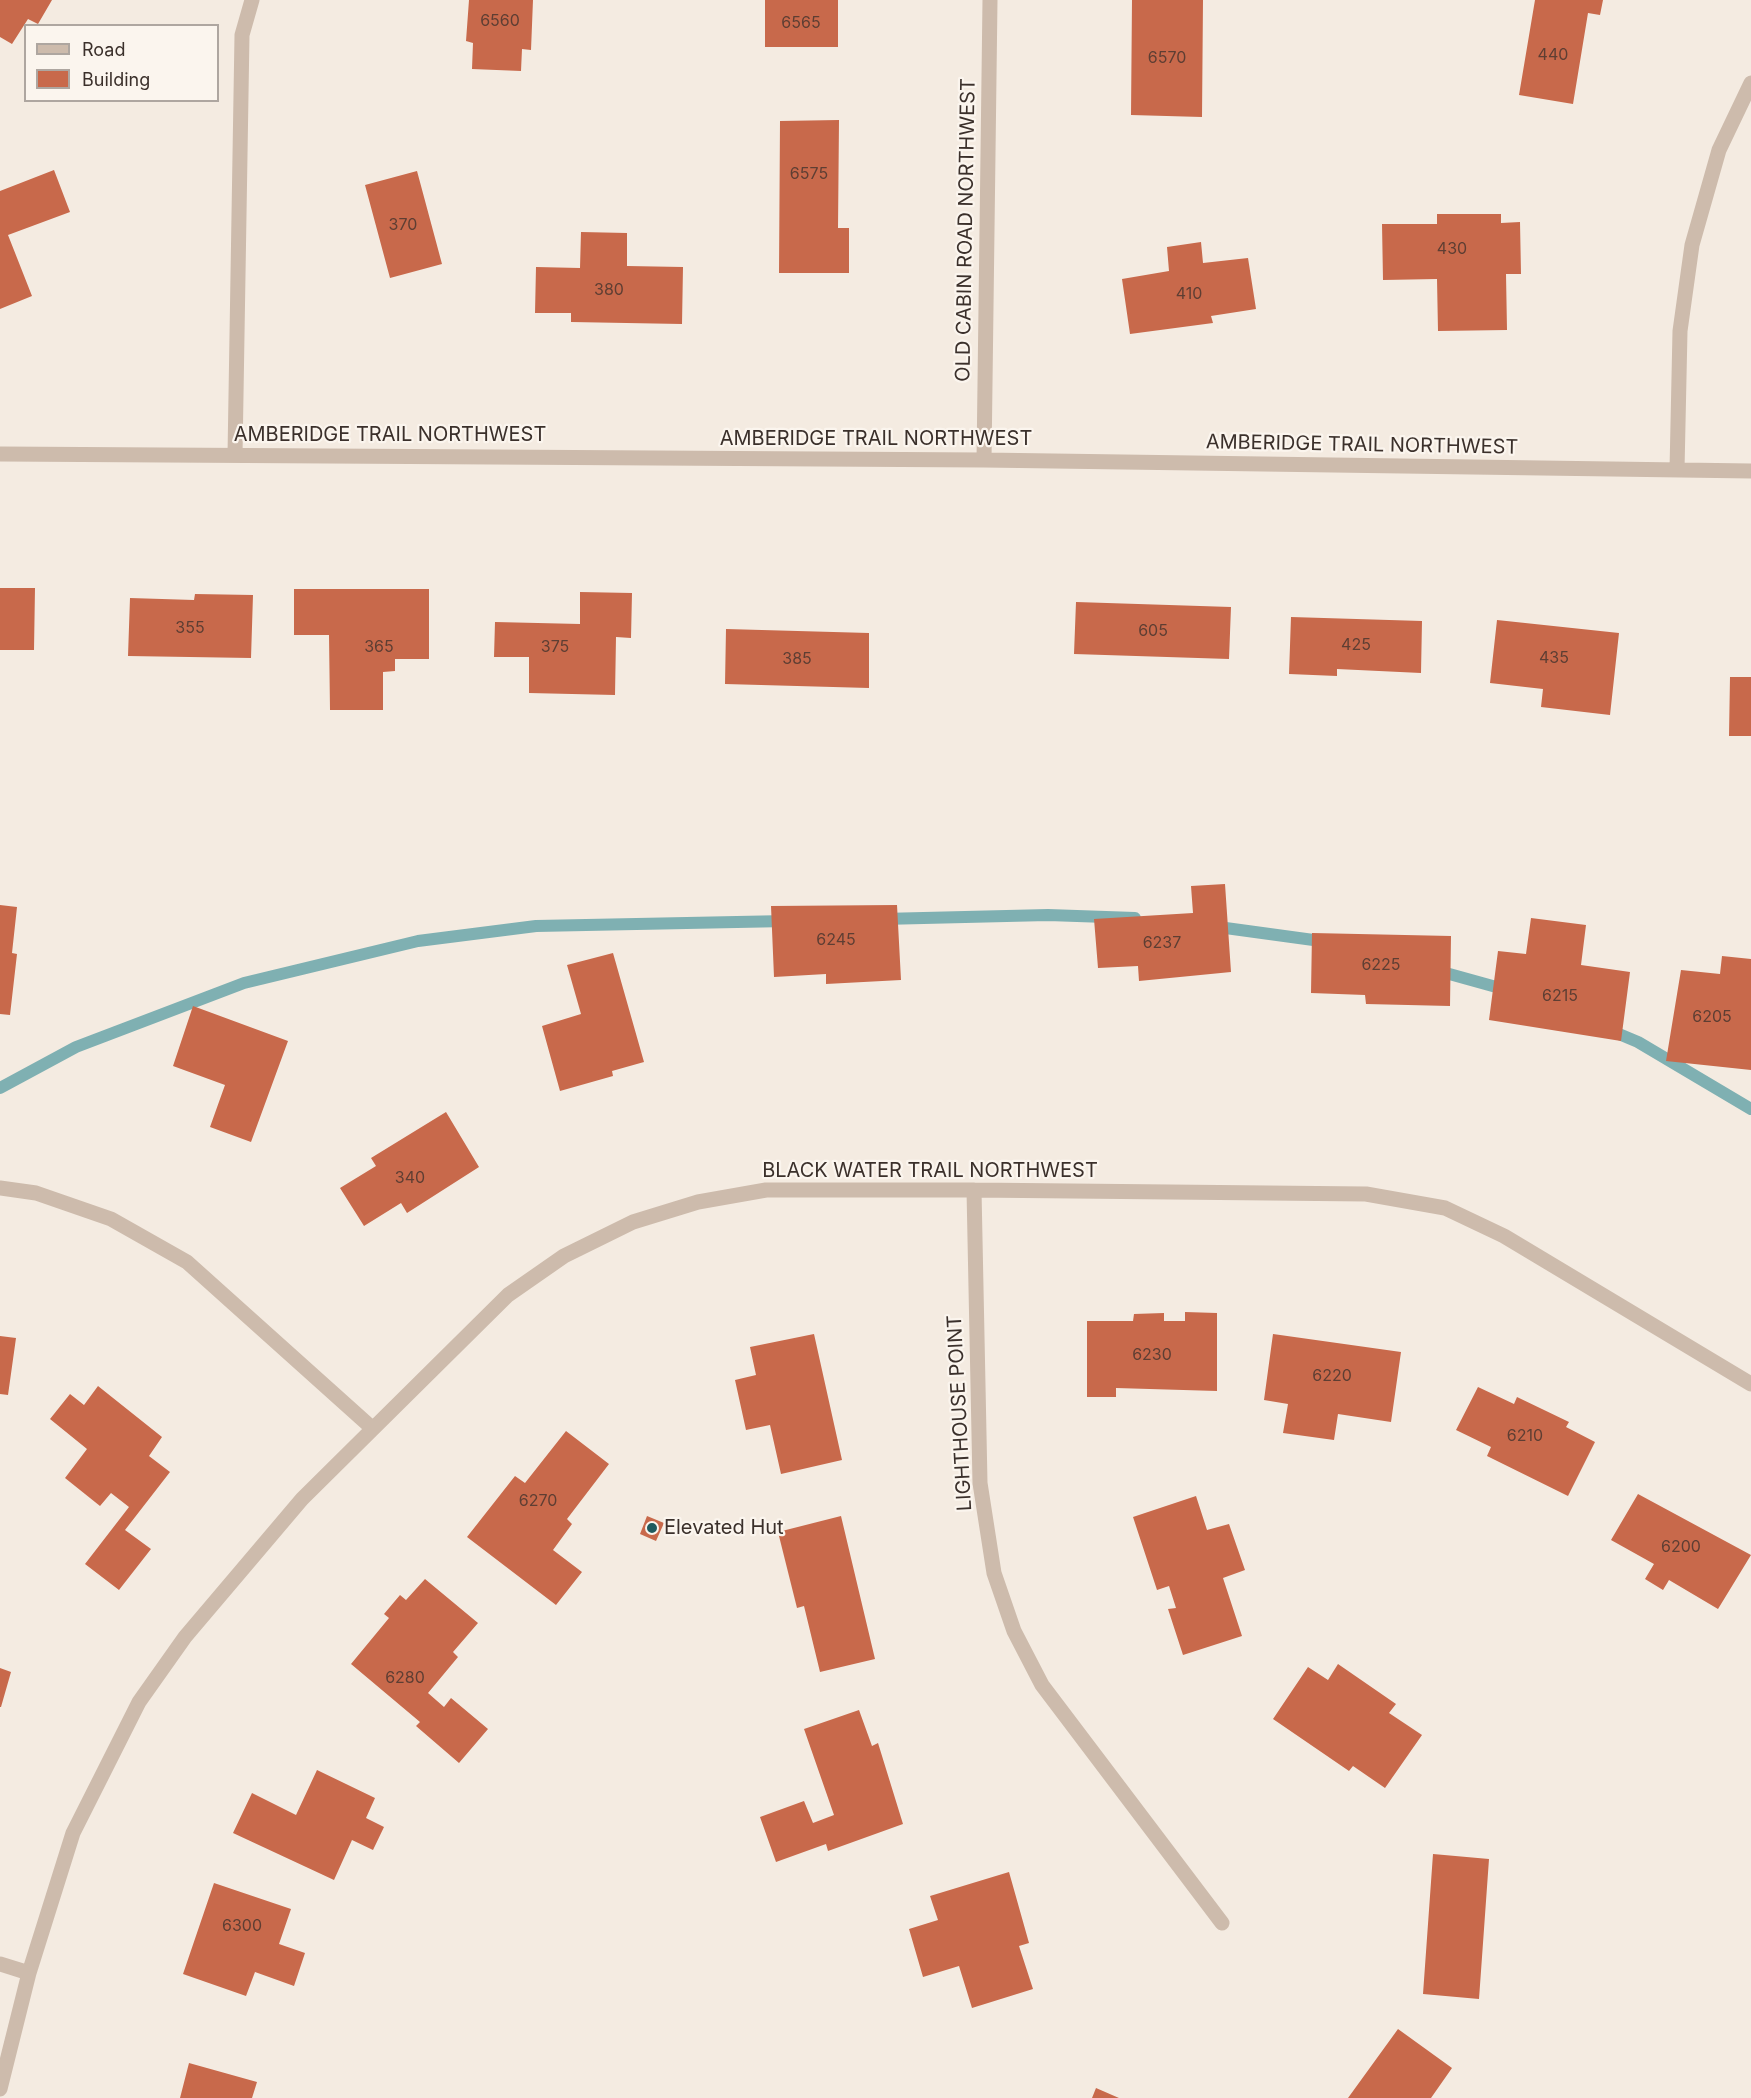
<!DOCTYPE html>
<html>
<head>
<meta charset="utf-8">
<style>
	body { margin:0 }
	#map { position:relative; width:1751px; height:2098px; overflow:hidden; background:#f4ebe1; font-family:Inter,sans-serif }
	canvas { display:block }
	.legend { position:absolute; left:24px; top:24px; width:195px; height:78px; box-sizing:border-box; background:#fbf5ee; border:2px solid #aea6a0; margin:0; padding:8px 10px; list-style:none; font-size:18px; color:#3b302b }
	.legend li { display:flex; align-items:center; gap:12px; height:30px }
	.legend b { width:30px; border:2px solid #aea6a0 }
</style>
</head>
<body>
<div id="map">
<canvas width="1751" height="2098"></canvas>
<ul class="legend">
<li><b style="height:8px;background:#cdbbac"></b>Road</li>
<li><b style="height:16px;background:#c8694b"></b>Building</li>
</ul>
</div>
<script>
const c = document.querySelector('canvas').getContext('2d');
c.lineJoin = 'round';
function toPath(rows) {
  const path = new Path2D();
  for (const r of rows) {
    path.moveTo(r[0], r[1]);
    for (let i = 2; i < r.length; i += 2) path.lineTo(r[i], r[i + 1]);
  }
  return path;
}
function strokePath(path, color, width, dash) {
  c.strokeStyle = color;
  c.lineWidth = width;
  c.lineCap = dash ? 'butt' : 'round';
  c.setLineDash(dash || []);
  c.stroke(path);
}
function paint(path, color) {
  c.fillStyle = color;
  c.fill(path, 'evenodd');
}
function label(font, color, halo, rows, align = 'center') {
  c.font = font + ' Inter,sans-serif';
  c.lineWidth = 4.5;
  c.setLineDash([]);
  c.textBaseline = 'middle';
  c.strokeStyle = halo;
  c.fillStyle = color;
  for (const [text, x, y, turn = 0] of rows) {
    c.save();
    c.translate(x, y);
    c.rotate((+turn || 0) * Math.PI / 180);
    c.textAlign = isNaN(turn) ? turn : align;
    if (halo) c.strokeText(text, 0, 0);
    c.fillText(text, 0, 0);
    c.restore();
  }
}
strokePath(toPath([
	[882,919,1048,915,1135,918],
	[1211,926,1328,942],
	[1435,970,1507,990],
	[1607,1029,1638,1042,1751,1109],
	[0,1088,76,1047,244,983,418,941,536,926,787,921]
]), '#7fb0b2', 12);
paint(toPath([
	[0,0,52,0,38,24,28,19,12,44,0,37],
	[469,0,533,0,531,50,522,49,521,71,472,69,473,43,466,41],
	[765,0,838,0,838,47,765,47],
	[1132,0,1203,0,1202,117,1131,115],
	[1535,0,1603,0,1600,15,1588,13,1573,104,1519,95],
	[839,120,838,228,849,228,849,273,779,273,780,121],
	[54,170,70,212,8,235,32,296,0,309,0,191],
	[417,171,442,264,390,278,365,185],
	[1437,214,1501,214,1501,223,1520,222,1521,274,1506,274,1507,330,1438,331,1437,279,1383,280,1382,224,1437,224],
	[581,232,627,233,627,266,683,267,682,324,571,322,571,313,535,313,536,267,580,268],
	[1201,242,1203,263,1248,258,1256,309,1211,316,1213,323,1130,334,1122,279,1169,271,1167,247],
	[0,588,35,588,34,650,0,650],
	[294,589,429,589,429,659,395,659,395,671,383,672,383,710,330,710,329,635,294,635],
	[580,592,632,593,631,638,616,637,615,695,529,693,529,657,494,657,495,622,580,624],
	[195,594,253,595,251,658,128,656,130,598,194,600],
	[1076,602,1231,607,1229,659,1074,654],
	[1291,617,1422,621,1421,673,1337,669,1337,676,1289,674],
	[1497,620,1619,633,1610,715,1541,707,1543,689,1490,683],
	[726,629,869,633,869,688,725,684],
	[1730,677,1751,677,1751,736,1729,736],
	[1225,884,1231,972,1139,981,1138,966,1098,968,1094,919,1193,913,1191,886],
	[0,905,17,907,12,953,17,954,10,1015,0,1014],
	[897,905,901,980,826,984,826,974,774,977,771,906],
	[1531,918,1586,925,1581,965,1630,972,1621,1041,1489,1020,1498,951,1526,954],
	[1312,933,1451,936,1450,1006,1366,1004,1365,995,1311,993],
	[613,953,644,1062,612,1071,613,1076,560,1091,542,1026,581,1014,567,965],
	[1722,956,1751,959,1751,1070,1666,1061,1681,970,1720,974],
	[193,1006,288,1041,251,1142,210,1127,225,1085,173,1066],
	[446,1112,479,1167,407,1213,401,1203,364,1226,340,1188,376,1166,371,1158],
	[1185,1312,1217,1313,1217,1391,1116,1388,1116,1397,1087,1397,1087,1321,1133,1321,1134,1314,1164,1313,1164,1321,1185,1321],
	[814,1334,842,1460,781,1474,770,1425,746,1430,735,1380,756,1375,750,1347],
	[1273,1334,1401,1352,1391,1422,1338,1414,1334,1440,1283,1433,1288,1404,1264,1400],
	[0,1336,16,1338,8,1395,0,1394],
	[98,1386,162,1437,149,1456,170,1472,125,1530,151,1549,119,1590,85,1564,129,1507,111,1493,100,1506,65,1478,87,1449,50,1419,70,1394,84,1405],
	[1478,1387,1514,1404,1517,1397,1569,1422,1566,1427,1595,1442,1568,1496,1487,1456,1491,1447,1456,1430],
	[566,1431,609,1464,567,1519,572,1524,553,1550,582,1572,556,1605,467,1537,515,1476,525,1483],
	[1638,1494,1751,1555,1718,1609,1669,1580,1663,1590,1645,1579,1654,1564,1611,1540],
	[1196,1496,1207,1530,1229,1524,1245,1570,1223,1578,1242,1636,1183,1655,1168,1609,1176,1608,1169,1586,1157,1590,1133,1517],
	[647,1516,664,1523,656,1541,640,1534],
	[841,1516,875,1659,820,1672,804,1606,797,1608,778,1532],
	[425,1579,478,1623,453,1652,458,1657,428,1693,444,1707,451,1698,488,1729,459,1763,416,1726,420,1722,351,1664,389,1618,384,1614,400,1595,406,1600],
	[1338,1664,1396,1704,1389,1713,1422,1735,1385,1788,1353,1766,1349,1771,1273,1719,1308,1667,1328,1680],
	[0,1668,11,1672,1,1707,0,1707],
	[859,1710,872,1746,878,1743,903,1824,828,1851,826,1844,776,1862,760,1817,804,1801,813,1823,834,1815,804,1729],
	[317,1770,375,1798,366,1818,384,1827,373,1850,352,1840,334,1880,233,1833,252,1793,296,1815],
	[1433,1854,1489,1859,1479,1999,1423,1994],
	[1009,1872,1029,1943,1019,1946,1033,1989,972,2008,959,1966,923,1977,909,1929,938,1920,930,1896],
	[214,1883,291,1909,279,1944,305,1953,294,1986,255,1972,246,1996,183,1974],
	[1398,2029,1452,2068,1431,2098,1348,2098],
	[189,2063,257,2082,252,2098,180,2098],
	[1096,2088,1119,2098,1092,2098]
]), '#c8694b');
strokePath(toPath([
	[0,454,984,460,1751,471],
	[235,455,242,35,252,0],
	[984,460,990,0],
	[1677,470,1680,331,1692,245,1719,150,1751,83],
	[0,1188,36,1193,111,1219,187,1262,372,1428],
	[974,1190,980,1483,994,1573,1014,1631,1042,1685,1222,1923],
	[0,1964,29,1973],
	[0,2089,29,1973,73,1833,139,1702,185,1637,302,1499,508,1295,564,1256,633,1222,698,1202,766,1190,974,1190,1366,1194,1445,1208,1504,1236,1751,1384]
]), '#cdbbac', 15);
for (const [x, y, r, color] of [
	[652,1528,6,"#1f5a5e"]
]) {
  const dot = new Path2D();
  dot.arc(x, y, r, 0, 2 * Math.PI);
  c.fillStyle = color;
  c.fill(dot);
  strokePath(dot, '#fbf5ee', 2);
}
label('16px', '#5e3e33', null, [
	["6560",500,21],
	["6565",801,23],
	["440",1553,55],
	["6570",1167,58],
	["6575",809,174],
	["370",403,225],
	["430",1452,249],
	["380",609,290],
	["410",1189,294],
	["355",190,628],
	["605",1153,631],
	["425",1356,645],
	["365",379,647],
	["375",555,647],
	["435",1554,658],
	["385",797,659],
	["6245",836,940],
	["6237",1162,943],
	["6225",1381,965],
	["6215",1560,996],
	["6205",1712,1017],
	["340",410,1178],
	["6230",1152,1355],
	["6220",1332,1376],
	["6210",1525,1436],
	["6270",538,1501],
	["6200",1681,1547],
	["6280",405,1678],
	["6300",242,1926]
]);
label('20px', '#3b302b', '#fbf5ee', [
	["OLD CABIN ROAD NORTHWEST",966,230,-89],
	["AMBERIDGE TRAIL NORTHWEST",390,435],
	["AMBERIDGE TRAIL NORTHWEST",876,439],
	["AMBERIDGE TRAIL NORTHWEST",1362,445,1],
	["BLACK WATER TRAIL NORTHWEST",930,1171],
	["LIGHTHOUSE POINT",960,1413,-93]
]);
label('20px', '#3b302b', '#fbf5ee', [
	["Elevated Hut",664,1528]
], 'left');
</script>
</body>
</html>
